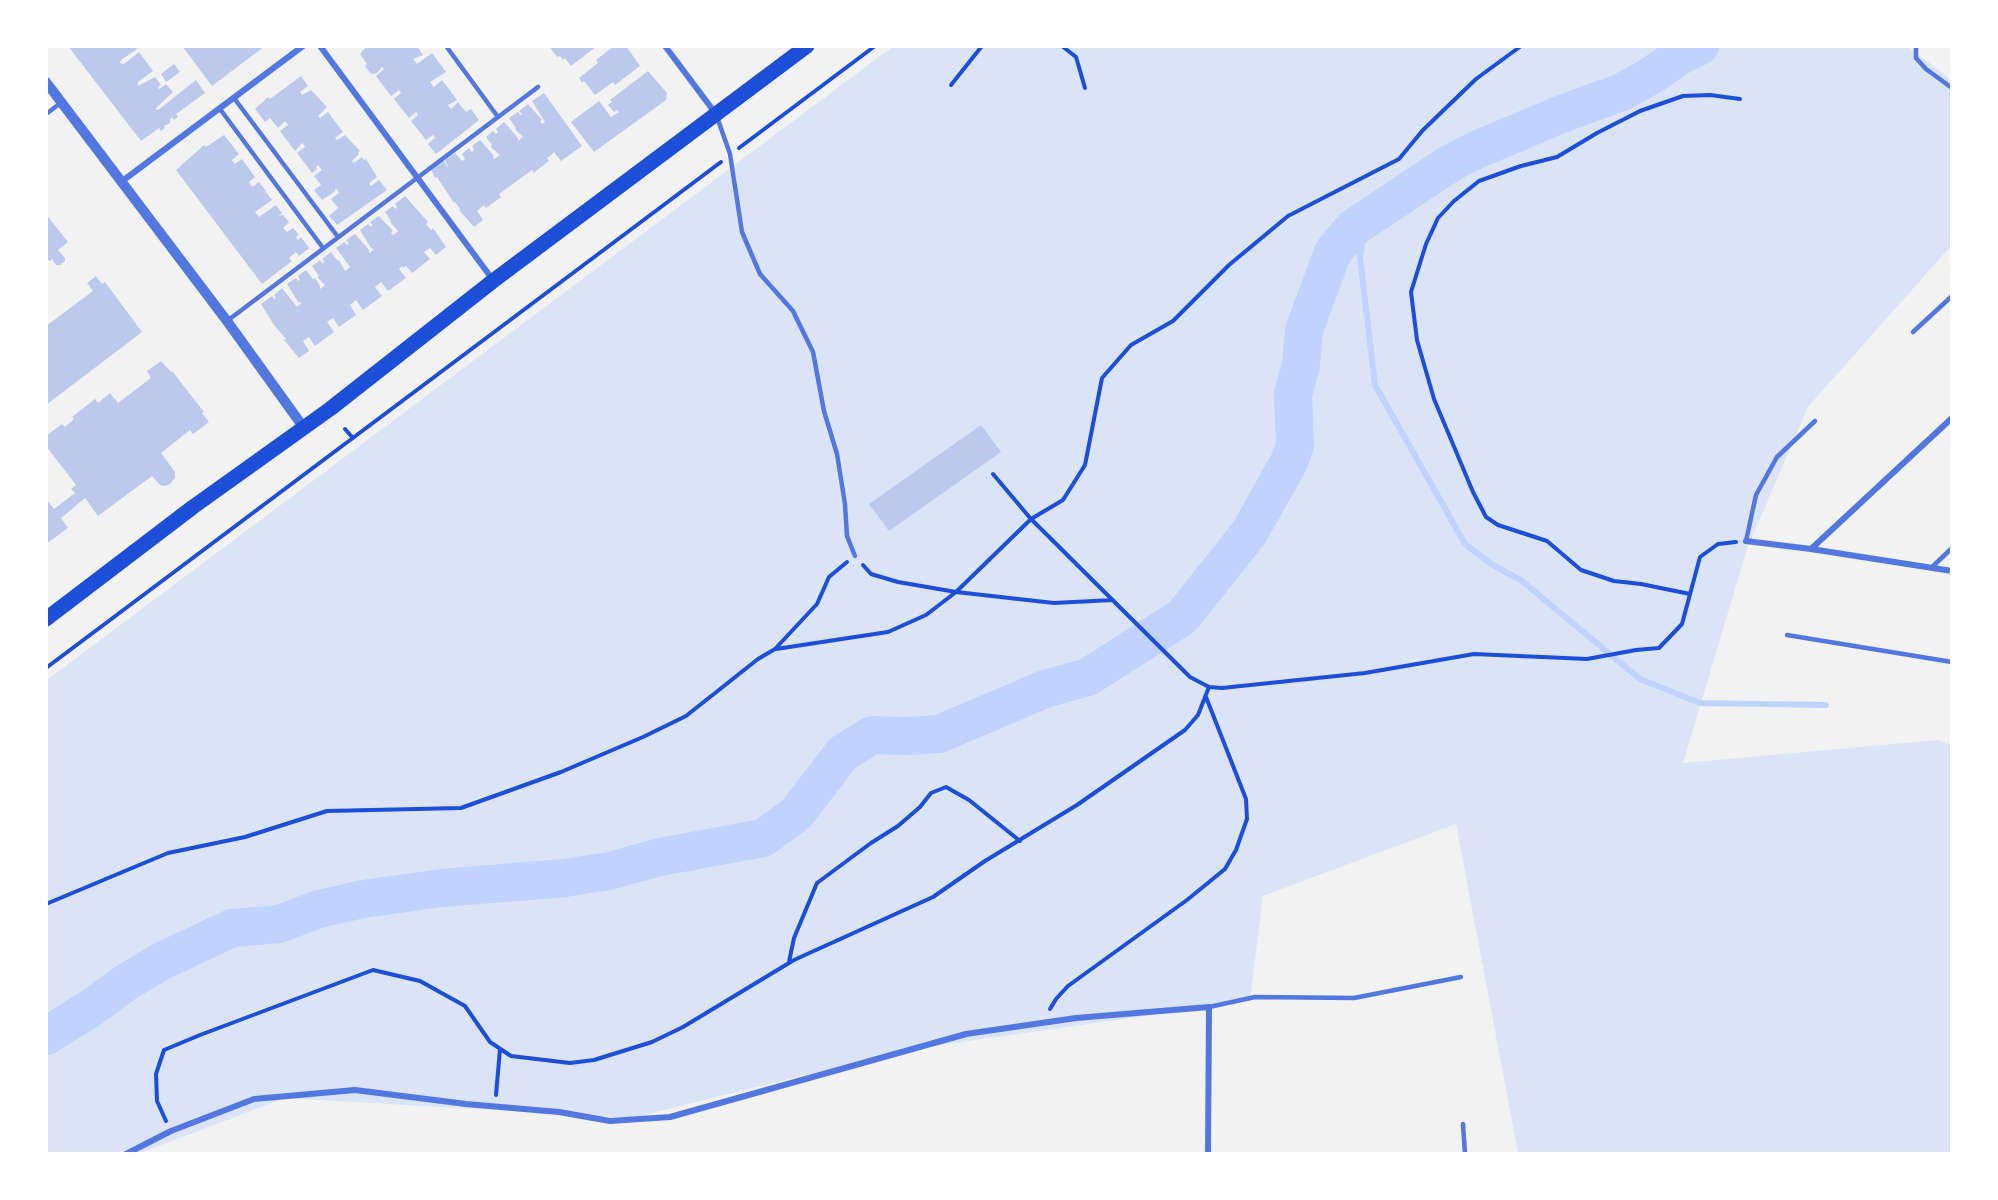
<!DOCTYPE html>
<html>
<head>
<meta charset="utf-8">
<style>
	body { margin:0 }
	#map { position:relative; width:1998px; height:1200px; overflow:hidden; background:#f2f2f2; font-family:"Archivo Narrow",sans-serif }
	canvas { display:block }
	.frame { position:absolute; inset:0; border:48px solid #fff; pointer-events:none }
</style>
</head>
<body>
<div id="map">
<canvas width="1998" height="1200"></canvas>
<div class="frame"></div>
</div>
<script>
const c = document.querySelector('canvas').getContext('2d');
c.lineJoin = 'round';
function paint(path, color) {
  c.fillStyle = color;
  c.fill(path, 'evenodd');
}
function toPath(rows) {
  const path = new Path2D();
  for (const r of rows) {
    path.moveTo(r[0], r[1]);
    for (let i = 2; i < r.length; i += 2) path.lineTo(r[i], r[i + 1]);
  }
  return path;
}
function strokePath(path, color, width, dash) {
  c.strokeStyle = color;
  c.lineWidth = width;
  c.lineCap = dash ? 'butt' : 'round';
  c.setLineDash(dash || []);
  c.stroke(path);
}
paint(toPath([
	[1907,46,1951,80,1951,246,1808,407,1747,549,1683,763,1938,740,1951,745,1951,1153,1518,1153,1456,824,1263,896,1250,1001,906,1050,632,1118,285,1098,140,1153,47,1154,47,680,892,47]
]), '#dbe4f7');
strokePath(toPath([
	[1366,220,1360,257,1375,385,1465,544,1491,564,1522,581,1640,679,1700,703,1826,705]
]), '#bfd3fe', 6);
strokePath(toPath([
	[46,1036,91,1008,125,983,160,962,232,928,279,924,319,909,363,899,442,888,565,878,609,871,660,857,763,838,796,814,843,753,872,735,906,736,939,734,1045,689,1088,677,1182,617,1249,533,1289,462,1295,445,1293,394,1301,365,1304,330,1333,252,1353,228,1449,164,1474,151,1559,115,1622,92,1649,77,1678,57,1700,46]
]), '#bfd3fe', 38);
paint(toPath([
	[68,46,135,46,137,49,121,60,120,63,124,64,139,52,153,71,138,82,138,86,155,77,161,85,158,87,159,89,166,84,173,92,155,109,158,110,196,80,205,93,176,114,178,117,174,120,172,117,170,119,170,123,164,126,165,128,161,131,159,128,141,141],
	[182,46,265,46,212,86],
	[367,46,417,46,423,55,413,59,417,64,432,53,446,72,430,82,434,87,442,80,449,89,457,100,448,105,451,109,458,102,466,112,471,109,479,120,436,154,428,144,435,138,434,136,433,135,426,140,411,121,418,115,416,112,409,118,394,99,401,93,399,90,391,96,376,76,384,69,382,67,377,73,371,74,365,66,367,64,360,54],
	[549,46,597,46,571,66,565,58,563,60,560,56,557,57],
	[614,46,626,46,640,66,615,85,613,82,595,95,584,81,582,83,579,78,598,63,596,60],
	[174,64,180,72,166,82,161,74],
	[648,71,667,93,666,100,594,152,571,122,599,101,611,117,619,112,617,110,614,112,608,105,612,102,610,100],
	[301,76,308,86,300,92,302,95,311,90,327,107,318,116,320,118,328,112,343,132,335,138,337,140,345,135,360,151,358,152,359,154,352,161,354,163,362,157,364,160,366,159,377,177,369,183,371,186,379,180,387,190,337,225,329,216,338,208,331,199,339,193,338,191,336,188,334,192,322,200,314,190,321,185,314,176,322,170,318,165,316,167,317,169,312,173,297,153,305,147,304,145,302,143,295,151,280,131,288,125,285,121,278,128,270,118,265,122,255,109,268,97,270,99],
	[544,93,582,146,561,161,554,152,551,155,547,158,549,161,541,167,534,173,532,170,499,194,501,197,486,208,484,205,479,209,477,211,483,220,474,227,459,210,460,209,455,202,454,203,437,177,435,178,431,169,443,160,449,169,445,160,455,153,462,161,465,159,462,154,469,148,472,152,474,150,472,146,480,140,494,156,493,157,494,159,500,155,491,147,492,145,486,137,493,131,496,134,498,132,496,129,504,122,518,138,518,141,523,137,515,129,516,128,509,118,518,112,520,115,522,114,519,111,528,104,542,120,540,121,542,124,545,122,532,101],
	[224,135,239,154,232,160,233,162,235,164,242,159,255,177,249,182,252,187,259,182,266,191,262,193,266,192,272,200,255,212,259,217,276,205,282,213,279,216,283,215,289,222,283,228,287,232,293,228,299,235,296,237,298,240,301,237,309,248,299,256,296,252,289,258,292,261,262,284,176,170,204,145,206,147],
	[405,196,428,222,426,224,431,230,433,228,446,247,436,255,430,248,424,252,430,259,412,273,406,266,403,268,402,266,399,269,406,278,388,291,381,282,375,287,382,296,363,310,356,300,350,305,356,315,339,327,333,318,327,322,334,332,315,346,309,337,303,341,309,351,299,358,284,340,286,339,274,325,261,304,272,296,274,299,276,298,274,295,282,288,297,307,302,303,298,302,287,284,296,278,298,281,300,280,298,276,306,270,313,279,315,278,320,286,320,289,325,285,317,277,319,276,312,266,320,260,322,263,325,262,322,259,331,252,338,261,339,260,345,271,350,267,336,248,344,242,347,245,349,243,346,240,355,234,369,250,369,253,372,251,374,249,371,248,360,230,368,224,371,227,373,225,370,222,379,216,393,231,391,233,393,235,396,233,398,231,390,222,391,221,385,212,393,206,395,209,397,207,395,204],
	[46,214,68,242,58,250,65,258,65,261,60,265,56,265,52,259,50,261,46,259],
	[96,276,102,284,105,282,142,332,46,405,46,326,93,291,87,283],
	[161,361,171,372,172,371,204,412,202,413,209,422,193,434,190,430,161,453,175,472,175,478,170,484,165,486,160,485,152,476,98,516,85,498,61,518,68,528,46,544,46,499,54,509,75,493,71,489,76,485,46,446,46,436,62,424,65,427,74,419,72,417,95,399,98,403,110,393,118,403,151,378,147,371],
	[981,425,1001,452,889,531,869,504]
]), '#bdc9ec');
strokePath(toPath([
	[1062,46,1076,57,1085,88],
	[951,85,982,46],
	[739,148,875,46],
	[345,429,352,437],
	[993,474,1031,519,1190,677,1209,687,1222,688,1365,673,1474,654,1587,659,1636,650,1659,648,1682,624,1700,557,1718,544,1736,542],
	[863,565,871,574,898,582,956,592,1054,603,1113,600],
	[1690,594,1641,584,1614,581,1581,570,1547,541,1498,525,1486,517,1473,492,1434,399,1417,340,1411,292,1426,244,1438,218,1454,201,1479,181,1521,166,1557,157,1597,133,1640,111,1683,96,1710,95,1740,99],
	[776,649,888,632,926,615,956,592,1031,519,1063,500,1085,465,1102,378,1131,345,1173,321,1229,265,1288,216,1399,159,1423,130,1476,79,1521,46],
	[46,668,721,162],
	[46,904,168,853,245,837,327,811,461,808,561,772,643,737,686,716,758,659,775,649,817,604,829,577,847,562],
	[789,962,794,938,817,883,871,843,898,826,920,807,931,793,946,787,969,800,1020,841],
	[1050,1009,1056,999,1068,986,1187,900,1225,869,1236,850,1247,819,1246,799,1206,697],
	[496,1095,500,1049],
	[166,1121,157,1101,156,1074,164,1050,200,1035,373,970,420,981,465,1006,490,1042,511,1056,570,1063,594,1060,652,1042,683,1027,794,960,933,897,985,861,1077,805,1185,730,1198,715,1209,687]
]), '#1d4ed8', 4);
strokePath(toPath([
	[446,46,498,117],
	[1916,46,1916,58,1926,69,1952,88],
	[234,98,338,237],
	[220,109,323,248],
	[46,114,62,102],
	[717,117,730,154,742,232,760,274,793,311,813,352,824,411,837,454,845,504,847,536,855,556],
	[227,321,538,87],
	[1913,332,1952,296],
	[1746,541,1756,495,1777,457,1815,421],
	[1931,568,1952,548],
	[1787,635,1952,662],
	[1209,1007,1255,997,1354,998,1461,977],
	[1463,1124,1465,1154]
]), '#5277de', 4.5);
strokePath(toPath([
	[320,46,493,280],
	[665,46,716,114],
	[121,182,303,46],
	[1746,541,1811,549,1952,571],
	[1811,549,1952,418],
	[126,1154,171,1131,254,1099,355,1090,466,1104,559,1112,610,1121,670,1117,966,1034,1076,1018,1209,1007,1208,1154]
]), '#5277de', 6);
strokePath(toPath([
	[46,82,227,321,304,428]
]), '#5277de', 10);
strokePath(toPath([
	[46,619,193,507,330,409,493,281,807,46]
]), '#1d4ed8', 15);
</script>
</body>
</html>
